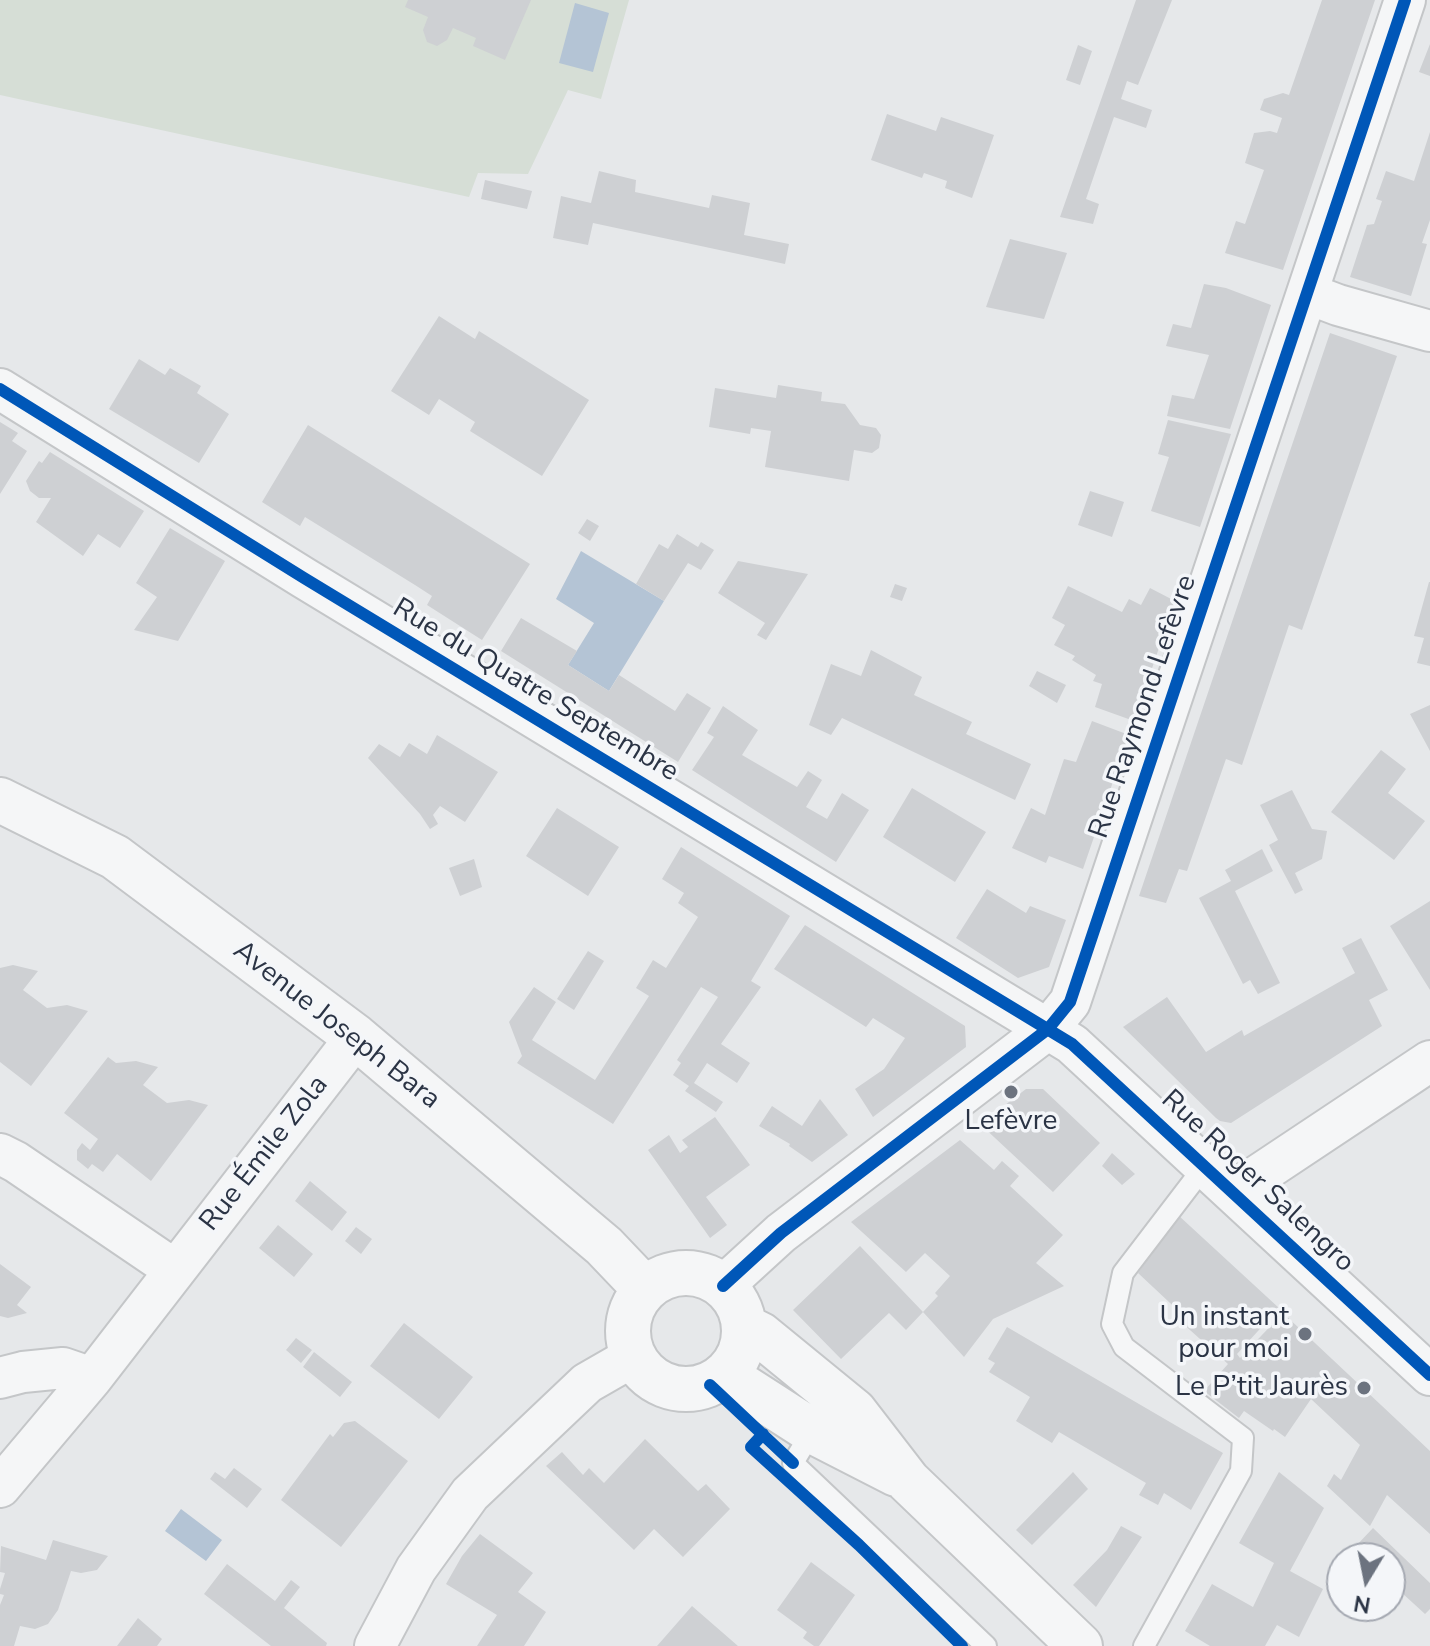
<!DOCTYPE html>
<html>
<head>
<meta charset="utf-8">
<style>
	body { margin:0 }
	#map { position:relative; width:1430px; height:1646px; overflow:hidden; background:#e6e8ea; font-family:"Nunito Sans",sans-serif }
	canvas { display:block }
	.north { position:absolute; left:1326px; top:1542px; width:80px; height:80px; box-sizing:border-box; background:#f4f6f9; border:2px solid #a4a8b1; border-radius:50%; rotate:190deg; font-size:22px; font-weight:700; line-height:32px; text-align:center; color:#2b3445 }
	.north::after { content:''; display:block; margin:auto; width:28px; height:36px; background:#6c737f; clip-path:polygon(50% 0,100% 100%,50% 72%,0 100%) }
</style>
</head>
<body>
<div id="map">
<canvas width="1430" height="1646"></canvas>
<div class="north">N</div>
</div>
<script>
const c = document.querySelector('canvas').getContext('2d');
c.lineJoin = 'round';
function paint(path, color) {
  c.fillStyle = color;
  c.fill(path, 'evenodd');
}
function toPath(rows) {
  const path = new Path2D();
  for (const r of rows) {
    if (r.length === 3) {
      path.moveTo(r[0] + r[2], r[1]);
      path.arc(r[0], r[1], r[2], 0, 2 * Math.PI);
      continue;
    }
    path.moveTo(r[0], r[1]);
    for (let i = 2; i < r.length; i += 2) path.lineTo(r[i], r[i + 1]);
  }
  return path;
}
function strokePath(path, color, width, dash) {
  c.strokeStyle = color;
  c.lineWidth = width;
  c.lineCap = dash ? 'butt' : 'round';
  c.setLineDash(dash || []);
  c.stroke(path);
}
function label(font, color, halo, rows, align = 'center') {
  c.font = font + ' "Nunito Sans",sans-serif';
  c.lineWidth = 7;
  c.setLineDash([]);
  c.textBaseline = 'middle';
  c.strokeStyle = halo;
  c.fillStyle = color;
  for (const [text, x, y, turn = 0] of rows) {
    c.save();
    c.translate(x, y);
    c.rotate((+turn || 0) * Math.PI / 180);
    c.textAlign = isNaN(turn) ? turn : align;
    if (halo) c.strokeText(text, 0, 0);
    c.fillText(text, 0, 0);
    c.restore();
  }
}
paint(toPath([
	[0,0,629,0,601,99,568,90,528,174,478,173,469,197,0,95]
]), '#d6ded6');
paint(toPath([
	[575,3,609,13,593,72,559,63],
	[581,551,664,601,609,691,568,665,594,623,556,599],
	[181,1509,222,1540,206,1561,165,1531]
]), '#b4c4d5');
paint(toPath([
	[408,0,531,0,505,60,473,46,476,38,453,28,447,40,437,46,427,42,423,30,428,17,405,7],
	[1136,0,1172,0,1138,85,1127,81,1121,99,1152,110,1146,128,1114,117,1086,199,1099,204,1093,224,1060,217],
	[1322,0,1375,0,1283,270,1225,253,1236,221,1245,224,1264,170,1245,163,1254,133,1270,131,1277,133,1282,118,1260,110,1264,99,1283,93,1289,95],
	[1430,44,1430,76,1419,72],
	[1078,45,1092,51,1080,85,1066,80],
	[887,114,936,131,941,117,994,135,972,198,945,188,947,181,924,173,922,178,871,160],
	[1430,132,1430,220,1422,243,1427,244,1411,296,1350,277,1367,225,1374,224,1382,201,1376,199,1386,171,1414,181],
	[599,171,636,180,635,192,709,208,712,195,750,203,744,235,789,244,785,264,593,223,588,245,553,238,561,196,591,203],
	[485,180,532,191,527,209,481,199],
	[1010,239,1067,253,1044,319,986,307],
	[1204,284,1226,288,1271,305,1230,429,1167,416,1172,395,1194,399,1209,355,1166,346,1173,324,1191,328],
	[439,316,475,339,479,331,589,400,542,476,470,431,475,422,439,399,429,415,391,391],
	[1330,333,1397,356,1302,630,1289,625,1242,765,1226,759,1187,871,1179,869,1166,903,1139,896],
	[139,359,165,375,170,368,201,386,197,393,229,414,199,463,109,409],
	[778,385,822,392,821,401,845,404,860,425,876,428,881,435,879,448,872,453,854,450,849,481,765,467,771,431,751,428,750,434,709,427,715,388,776,398],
	[1168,420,1231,434,1200,527,1151,511,1169,457,1158,454],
	[0,422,18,433,12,441,27,451,0,494],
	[308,425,530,564,482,640,427,605,432,596,415,585,305,517,300,526,262,502],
	[50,452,144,511,120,548,98,534,83,556,36,522,51,498,39,498,30,491,26,481,39,461,42,463],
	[1090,491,1124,502,1112,537,1078,525],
	[587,519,599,526,590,541,578,533],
	[170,528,225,561,178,641,134,630,157,597,136,583],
	[677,534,698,547,701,542,714,550,701,570,688,563,664,601,636,584,659,544,668,549],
	[738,561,808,574,766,640,757,635,765,623,718,593],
	[1429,582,1430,582,1430,666,1417,663,1424,638,1414,636],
	[895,584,907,588,902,601,890,597],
	[1068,586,1122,612,1129,599,1141,605,1150,588,1175,601,1134,721,1095,707,1102,684,1093,681,1096,675,1072,660,1075,656,1054,645,1065,625,1052,618],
	[521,618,577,651,568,665,609,691,619,675,675,711,687,693,711,708,678,762,501,651],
	[871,650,922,677,914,695,972,722,966,734,1031,764,1015,800,842,718,831,735,809,725,831,664,861,676],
	[1037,671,1066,685,1057,703,1029,686],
	[1430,705,1430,751,1410,714],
	[723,706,758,730,742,755,797,787,808,771,822,780,806,807,827,819,842,793,869,810,836,862,692,770,714,737,707,733],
	[1092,721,1129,735,1083,869,1049,856,1046,863,1012,848,1031,808,1045,815,1064,759,1076,762],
	[437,735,498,772,465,822,440,806,433,815,438,824,430,829,420,814,368,758,379,744,400,757,409,743,427,754],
	[1381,750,1406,769,1388,793,1425,821,1394,860,1331,812],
	[912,788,986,832,955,882,883,837],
	[1292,790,1312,829,1327,831,1322,859,1295,873,1303,890,1295,894,1269,845,1278,840,1260,805],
	[557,808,619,847,588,896,526,856],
	[681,847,790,916,751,981,761,987,721,1044,750,1063,737,1083,707,1063,694,1083,723,1102,716,1112,685,1091,689,1086,673,1075,681,1063,677,1060,718,997,701,987,613,1124,517,1063,522,1056,509,1022,534,987,556,1002,532,1040,595,1080,649,996,636,988,653,960,666,968,698,917,678,903,684,893,662,879],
	[1262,849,1273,871,1235,891,1280,983,1258,994,1250,980,1243,984,1199,898,1231,881,1225,870],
	[474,859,482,887,460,896,449,868],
	[987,889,1026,913,1030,906,1066,920,1049,967,1018,978,956,938],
	[1430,901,1430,990,1390,926],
	[805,925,965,1026,966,1047,873,1117,855,1089,884,1069,905,1038,873,1018,866,1027,774,969],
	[1361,938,1388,990,1369,1000,1382,1026,1231,1123,1220,1121,1216,1118,1123,1027,1167,997,1206,1052,1242,1030,1244,1036,1355,973,1342,948],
	[588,951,604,961,574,1010,557,999],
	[13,965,38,971,23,990,47,1008,67,1005,88,1011,31,1086,0,1062,0,968],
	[108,1057,116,1063,136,1061,158,1067,143,1085,167,1103,189,1100,208,1105,151,1181,117,1154,103,1172,92,1164,88,1169,77,1160,77,1150,82,1143,90,1150,98,1139,64,1113],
	[1026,1089,1043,1089,1100,1143,1053,1192,980,1124],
	[820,1099,848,1135,812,1162,789,1146,790,1144,759,1126,772,1106,802,1126],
	[715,1117,750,1165,706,1197,727,1225,710,1238,648,1150,669,1135,680,1153,688,1147,682,1140],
	[960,1140,994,1170,1002,1161,1019,1176,1010,1186,1063,1235,1036,1263,1064,1286,993,1319,964,1357,923,1312,938,1296,935,1293,950,1276,925,1253,906,1272,851,1222],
	[1112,1153,1135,1174,1122,1185,1102,1166],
	[310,1181,347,1212,332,1231,295,1201],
	[1178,1215,1279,1308,1237,1354,1240,1358,1283,1313,1430,1451,1430,1534,1387,1495,1370,1526,1327,1486,1334,1474,1341,1480,1360,1445,1311,1399,1285,1437,1274,1429,1273,1431,1244,1411,1239,1418,1204,1391,1228,1364,1181,1322,1185,1317,1138,1273],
	[278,1225,313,1254,294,1277,259,1248],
	[356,1227,372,1239,361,1254,345,1241],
	[860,1246,923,1312,906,1330,889,1313,841,1359,793,1310],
	[0,1264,31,1287,17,1305,27,1313,8,1318,0,1316],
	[404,1323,473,1377,439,1419,370,1366],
	[1007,1327,1223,1453,1191,1510,1164,1493,1158,1505,1139,1495,1146,1483,1059,1432,1052,1443,1016,1421,1030,1397,989,1372,995,1363,988,1359],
	[296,1338,312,1350,301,1363,286,1350],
	[314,1352,352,1382,340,1397,303,1367],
	[355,1421,408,1461,341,1547,281,1500,330,1434,333,1437,344,1423],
	[645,1439,698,1491,706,1484,730,1509,683,1557,654,1529,634,1550,546,1466,562,1452,583,1475,589,1468,604,1483],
	[234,1468,262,1489,247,1508,210,1479,215,1472,225,1479],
	[1073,1472,1088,1489,1032,1545,1016,1530],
	[1279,1472,1324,1508,1290,1571,1323,1589,1299,1637,1277,1625,1265,1646,1210,1646,1185,1631,1212,1584,1253,1607,1274,1563,1239,1543],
	[1121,1526,1142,1537,1096,1607,1073,1585,1107,1550],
	[1373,1528,1430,1583,1430,1609,1425,1614,1390,1582,1390,1558,1364,1558,1354,1548],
	[480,1534,533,1573,518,1592,546,1612,524,1646,477,1646,497,1615,446,1584,462,1556],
	[53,1540,108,1556,97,1570,81,1573,71,1571,58,1610,48,1624,35,1629,20,1626,14,1646,0,1646,0,1605,4,1595,0,1594,0,1589,5,1573,0,1572,1,1546,46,1560],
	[811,1562,855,1595,819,1646,814,1646,803,1638,807,1632,777,1610],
	[227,1564,275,1601,291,1580,300,1587,284,1608,327,1643,326,1646,271,1646,204,1594],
	[692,1606,738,1646,657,1646],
	[138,1618,162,1639,157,1646,117,1646]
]), '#ced0d3');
const service = toPath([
	[812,1431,793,1463,986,1646],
	[1144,1646,1241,1471,1243,1438,1124,1347,1112,1324,1123,1273,1204,1167]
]);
const minor = toPath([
	[1309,294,1338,305,1430,331],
	[0,389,304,578,1072,1044,1430,1375],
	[0,1154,16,1162,175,1270],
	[1233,1192,1430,1061],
	[723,1286,781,1233,1048,1029,1070,1002,1405,0],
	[0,1378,23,1372,63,1368,92,1378],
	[0,1487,92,1378,356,1037],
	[375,1646,416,1569,470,1494,587,1383,634,1356]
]);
const tertiary = toPath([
	[0,800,115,857,356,1037,604,1246,645,1289],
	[686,1331,58],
	[745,1327,761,1335,854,1411,908,1481,1080,1646],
	[725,1375,812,1431,896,1474]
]);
strokePath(service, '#c4c6c8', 24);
strokePath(minor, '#c4c6c8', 44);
strokePath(tertiary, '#c4c6c8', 48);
strokePath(service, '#f5f6f7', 20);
strokePath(minor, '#f5f6f7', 40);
strokePath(tertiary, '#f5f6f7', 44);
strokePath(toPath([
	[0,389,304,578,1072,1044,1430,1375],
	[723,1286,781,1233,1048,1029,1070,1002,1405,0],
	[710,1385,793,1463],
	[763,1434,751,1447,859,1545,962,1646]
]), '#0057b8', 12);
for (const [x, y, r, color] of [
	[1011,1092,8,"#6c737f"],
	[1305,1334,8,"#6c737f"],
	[1364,1388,8,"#6c737f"]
]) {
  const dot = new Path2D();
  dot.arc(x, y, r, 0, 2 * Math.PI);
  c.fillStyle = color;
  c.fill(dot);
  strokePath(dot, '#f4f6f9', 3);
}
label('28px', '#2b3445', '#f4f6f9', [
	["Rue du Quatre Septembre",535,691,31],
	["Rue Raymond Lefèvre",1144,707,-71],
	["Avenue Joseph Bara",336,1026,38],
	["Rue Émile Zola",265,1154,-52],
	["Rue Roger Salengro",1257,1182,43]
]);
label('28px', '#2b3445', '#f4f6f9', [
	["Lefèvre",1011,1122,"center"],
	["Un instant",1289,1318],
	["pour moi",1289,1350],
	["Le P’tit Jaurès",1348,1388]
], 'right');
</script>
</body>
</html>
